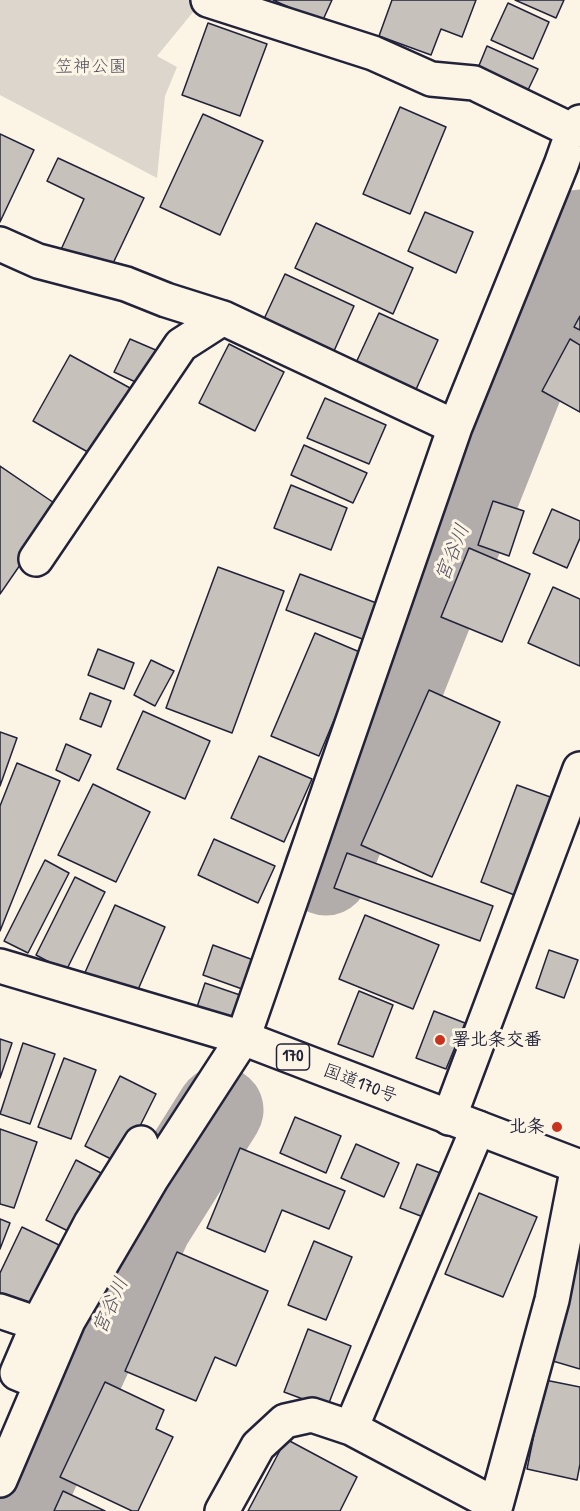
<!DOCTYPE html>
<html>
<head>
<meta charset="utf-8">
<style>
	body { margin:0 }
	canvas { display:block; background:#fcf5e5 }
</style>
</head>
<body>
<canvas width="580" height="1511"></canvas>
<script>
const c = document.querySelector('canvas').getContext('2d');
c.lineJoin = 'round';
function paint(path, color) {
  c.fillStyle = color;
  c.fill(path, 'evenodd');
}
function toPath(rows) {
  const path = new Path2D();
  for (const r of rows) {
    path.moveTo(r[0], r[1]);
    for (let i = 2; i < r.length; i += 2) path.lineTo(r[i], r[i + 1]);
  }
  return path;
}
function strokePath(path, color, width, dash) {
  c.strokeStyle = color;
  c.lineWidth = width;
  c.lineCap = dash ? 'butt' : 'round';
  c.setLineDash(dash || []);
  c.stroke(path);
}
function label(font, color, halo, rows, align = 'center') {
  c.font = font + ' "Patrick Hand","Klee One",sans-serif';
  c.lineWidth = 6;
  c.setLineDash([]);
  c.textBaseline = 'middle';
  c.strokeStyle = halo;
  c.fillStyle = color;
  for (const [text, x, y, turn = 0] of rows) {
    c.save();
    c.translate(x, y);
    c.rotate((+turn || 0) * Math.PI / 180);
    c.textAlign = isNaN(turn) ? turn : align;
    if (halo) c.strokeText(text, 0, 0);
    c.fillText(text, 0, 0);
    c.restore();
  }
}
paint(toPath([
	[0,0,203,0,157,56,177,67,165,96,157,178,0,95]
]), '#dcd6cc');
strokePath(toPath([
	[326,872,580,233],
	[17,1511,149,1223,220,1110]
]), '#b2adab', 87);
const building = toPath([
	[273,0,332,0,322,22,273,0],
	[392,0,476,0,462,37,441,29,431,55,379,36,392,0],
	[515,0,564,0,556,18,515,0],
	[508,3,549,22,533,59,491,40,508,3],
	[208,23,267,44,240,116,182,95,208,23],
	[487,46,538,69,528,90,478,68,487,46],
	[400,107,446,127,410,214,363,194,400,107],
	[203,114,263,141,220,235,160,207,203,114],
	[0,134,34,150,0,222,0,134],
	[58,158,144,198,107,276,59,254,84,199,47,181,58,158],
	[425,212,473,232,456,273,408,251,425,212],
	[316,223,413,268,393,314,295,268,316,223],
	[285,274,354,306,334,351,264,319,285,274],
	[379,313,438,340,414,394,354,367,379,313],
	[580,316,580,330,574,327,580,316],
	[130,339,158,351,142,385,114,372,130,339],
	[570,339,580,345,580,412,542,391,570,339],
	[229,344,284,372,255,431,199,403,229,344],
	[70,355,130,388,93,455,33,421,70,355],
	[325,398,386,425,369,464,307,438,325,398],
	[304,445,367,473,353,503,291,475,304,445],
	[0,466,60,507,0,594,0,466],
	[291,485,347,508,331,550,274,528,291,485],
	[493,501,524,511,509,556,478,545,493,501],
	[552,509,580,521,580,538,567,568,533,553,552,509],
	[469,548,530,574,502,642,441,617,469,548],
	[218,567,284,591,232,733,166,708,218,567],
	[300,574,379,604,365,640,286,610,300,574],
	[553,587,580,599,580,666,528,643,553,587],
	[315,633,362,653,319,756,271,736,315,633],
	[98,649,134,663,124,689,88,675,98,649],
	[151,660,174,671,155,706,134,695,151,660],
	[429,690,500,722,432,877,361,845,429,690],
	[90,693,111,701,101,727,80,719,90,693],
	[143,711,210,741,185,799,117,769,143,711],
	[0,732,17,738,0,786,0,732],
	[66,744,91,755,79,781,56,770,66,744],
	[259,756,312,779,284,842,231,818,259,756],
	[17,763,60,781,0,931,0,806,17,763],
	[93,784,150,812,116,882,58,855,93,784],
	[517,785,553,798,517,896,481,882,517,785],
	[214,839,275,866,258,903,198,875,214,839],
	[347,853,493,906,480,941,334,888,347,853],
	[45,860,69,873,28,953,4,941,45,860],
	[75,877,105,892,66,971,36,955,75,877],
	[115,905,165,927,134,999,83,977,115,905],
	[365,915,439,945,413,1009,339,979,365,915],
	[213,945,256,961,245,990,203,975,213,945],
	[549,950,578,960,564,998,536,988,549,950],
	[205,983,240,995,228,1028,194,1016,205,983],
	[359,991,393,1005,373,1057,338,1044,359,991],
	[434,1011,465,1023,446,1069,416,1058,434,1011],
	[0,1039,12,1043,0,1078,0,1039],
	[23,1043,55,1054,30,1124,0,1114,23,1043],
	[64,1058,96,1070,71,1139,38,1127,64,1058],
	[120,1076,156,1094,121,1164,85,1146,120,1076],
	[295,1117,341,1136,326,1173,280,1153,295,1117],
	[0,1129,37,1142,14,1208,0,1204,0,1129],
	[356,1144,399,1163,384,1197,341,1178,356,1144],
	[240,1148,345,1191,329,1229,282,1210,265,1252,207,1228,240,1148],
	[76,1160,105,1175,74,1234,46,1220,76,1160],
	[417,1164,448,1176,431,1220,400,1208,417,1164],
	[479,1193,537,1217,503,1297,445,1274,479,1193],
	[0,1219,10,1223,0,1249,0,1219],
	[22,1227,59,1245,29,1307,0,1293,0,1273,22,1227],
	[314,1241,352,1257,326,1320,288,1305,314,1241],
	[580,1245,580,1369,546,1359,580,1245],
	[177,1252,268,1291,236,1366,215,1357,196,1401,125,1371,177,1252],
	[308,1329,351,1346,327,1408,284,1392,308,1329],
	[545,1380,580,1387,580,1464,577,1480,527,1469,545,1380],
	[105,1382,164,1410,156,1429,173,1437,138,1511,132,1511,60,1477,105,1382],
	[286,1439,357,1477,340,1511,248,1511,286,1439],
	[63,1491,105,1511,54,1511,63,1491]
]);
paint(building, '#c6c1bb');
strokePath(building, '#22223b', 1.5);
const minor = toPath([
	[208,0,373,53,431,79,474,83,573,131],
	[0,244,38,261,126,284,166,300,223,318],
	[36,559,181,345,223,318,455,427],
	[449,1118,580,769],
	[0,1311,38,1324,17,1373,41,1383],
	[38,1324,91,1223,141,1143],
	[351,1428,478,1128],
	[0,1480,68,1321,152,1178,243,1038,455,427,561,165,573,131,580,122],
	[222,1511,258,1446,285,1421,312,1415,351,1428,496,1505,552,1300,578,1166]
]);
const highway = toPath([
	[0,966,243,1038,580,1167]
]);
strokePath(minor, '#22223b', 38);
strokePath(highway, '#22223b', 38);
strokePath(minor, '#fcf5e5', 33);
strokePath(highway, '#fcf5e5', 33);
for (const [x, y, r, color] of [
	[440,1040,6,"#c8321e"],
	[557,1127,6,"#c8321e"]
]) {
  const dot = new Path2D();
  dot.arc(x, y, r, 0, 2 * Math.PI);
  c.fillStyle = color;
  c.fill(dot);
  strokePath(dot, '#fcf5e5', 2);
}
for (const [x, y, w] of [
	[293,1057,33]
]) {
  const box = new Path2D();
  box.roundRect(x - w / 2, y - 13, w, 26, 4.5);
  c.fillStyle = '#fcf5e5';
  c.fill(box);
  strokePath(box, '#22223b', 1.5);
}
label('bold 16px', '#22223b', null, [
	["170",293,1057]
]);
label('18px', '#504f5f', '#fcf5e5', [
	["笠神公園",91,67]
]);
label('bold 18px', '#22223b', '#fcf5e5', [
	["署北条交番",452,1040],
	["北条",545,1127,"right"]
], 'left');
label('18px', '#22223b', '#fcf5e5', [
	["国道170号",360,1084,21]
]);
label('italic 20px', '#545362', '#fcf5e5', [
	["宮谷川",453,553,-68],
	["宮谷川",111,1306,-66]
]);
</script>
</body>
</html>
